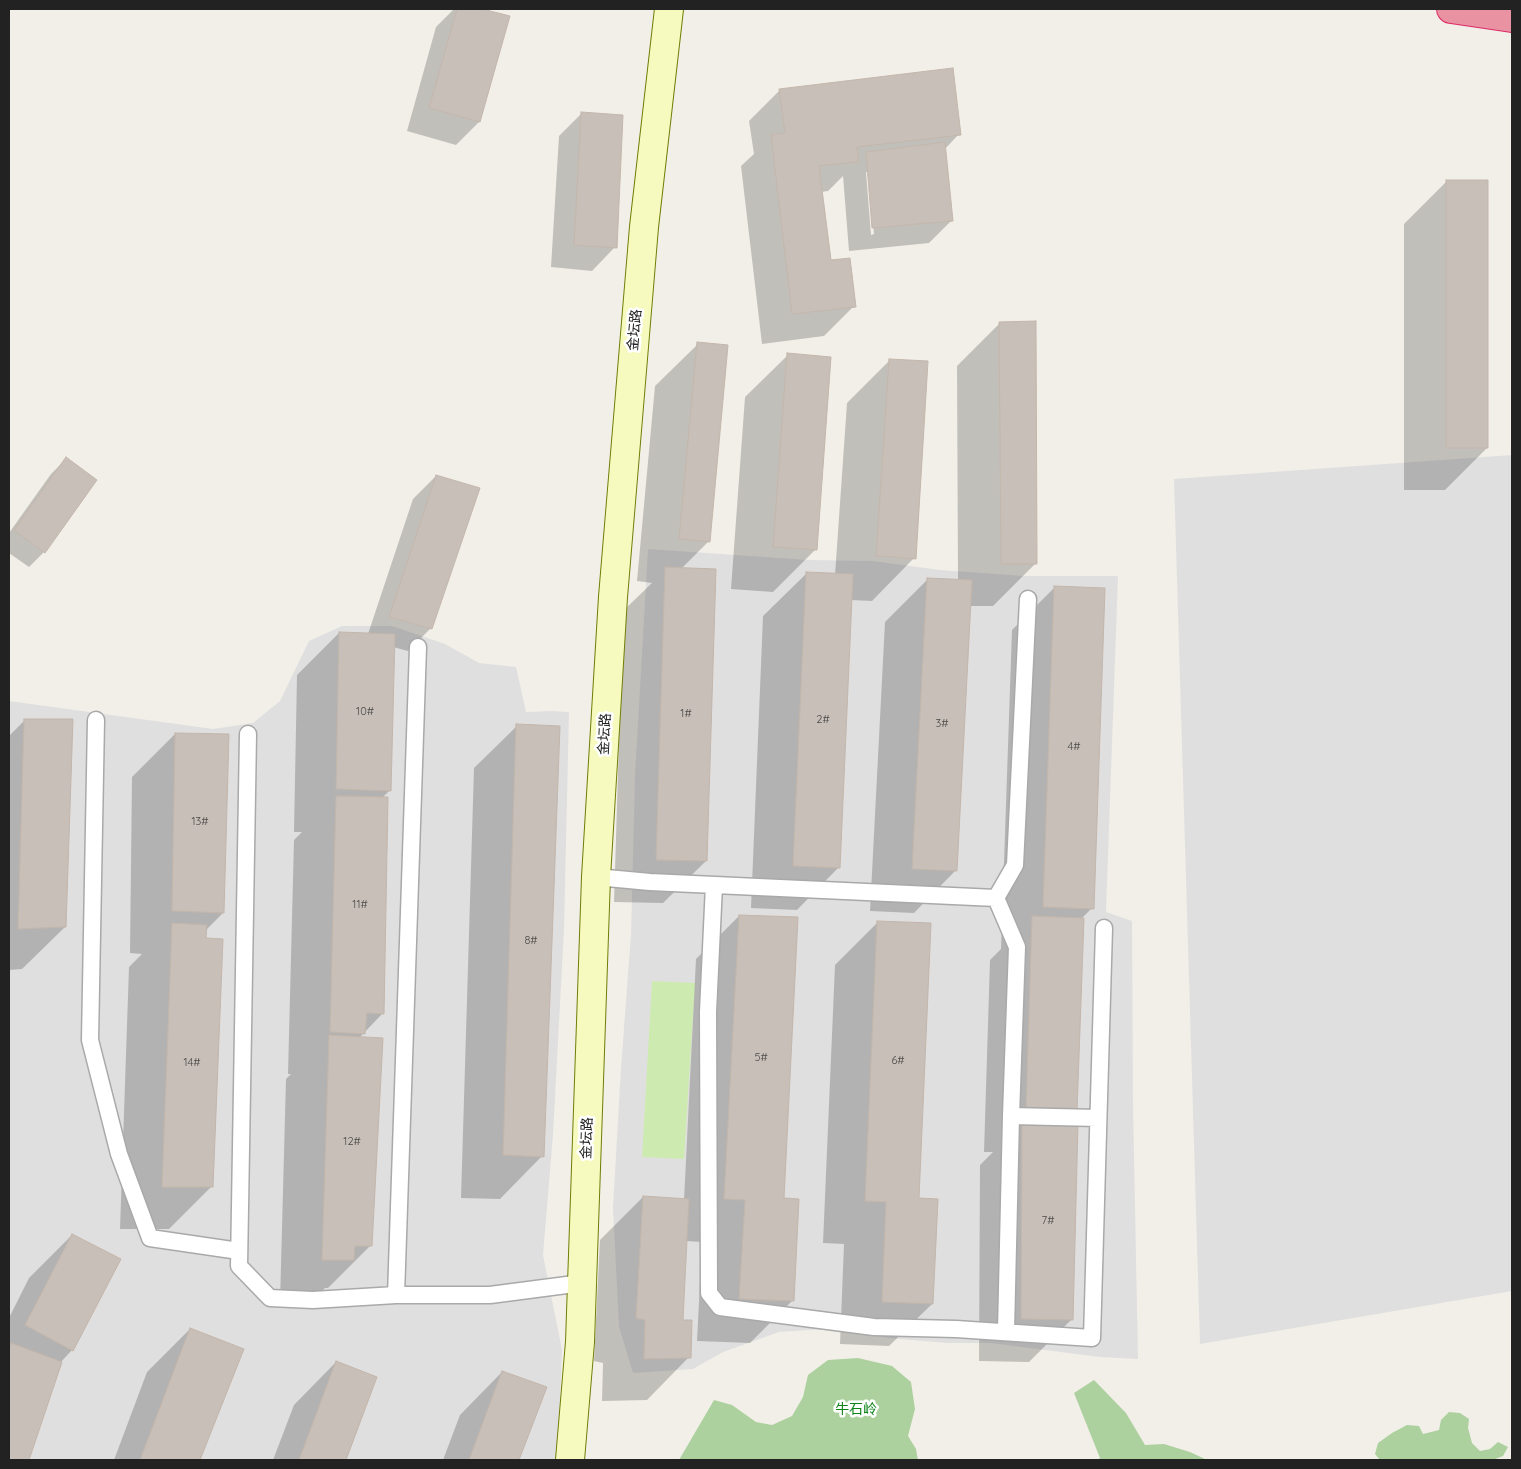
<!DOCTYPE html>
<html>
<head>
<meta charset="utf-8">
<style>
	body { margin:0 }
	#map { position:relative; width:1521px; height:1469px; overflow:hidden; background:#f2efe9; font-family:Quicksand,sans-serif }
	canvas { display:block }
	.frame { position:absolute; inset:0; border:10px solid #222; pointer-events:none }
</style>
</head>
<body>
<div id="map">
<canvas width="1521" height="1469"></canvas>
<div class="frame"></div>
</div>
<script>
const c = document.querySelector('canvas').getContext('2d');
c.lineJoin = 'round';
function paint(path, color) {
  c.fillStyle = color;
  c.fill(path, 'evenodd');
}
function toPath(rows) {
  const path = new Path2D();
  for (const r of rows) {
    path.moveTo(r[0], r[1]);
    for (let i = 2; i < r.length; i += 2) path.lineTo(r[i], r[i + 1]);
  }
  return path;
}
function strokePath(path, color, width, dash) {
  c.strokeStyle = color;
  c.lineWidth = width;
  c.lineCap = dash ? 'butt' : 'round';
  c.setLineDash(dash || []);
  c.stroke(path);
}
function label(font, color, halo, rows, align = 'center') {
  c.font = font + ' Quicksand,"Noto Sans SC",sans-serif';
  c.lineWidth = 5;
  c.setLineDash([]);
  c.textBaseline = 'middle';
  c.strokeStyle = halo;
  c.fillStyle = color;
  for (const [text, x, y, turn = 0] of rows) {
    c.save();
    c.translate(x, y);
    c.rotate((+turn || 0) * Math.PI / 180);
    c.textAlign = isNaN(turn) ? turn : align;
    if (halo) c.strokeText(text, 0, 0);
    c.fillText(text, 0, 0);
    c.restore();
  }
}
paint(toPath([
	[1512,455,1512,1291,1200,1344,1174,479],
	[648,549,809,560,873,561,940,570,1024,576,1118,576,1106,912,1132,921,1133,1105,1138,1359,1100,1357,990,1343,947,1343,888,1338,838,1328,779,1332,723,1352,693,1369,633,1373,619,1327,613,1208,621,1068,631,935,635,775],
	[342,626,392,626,445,644,479,663,516,667,526,712,551,711,569,712,564,929,553,1135,543,1255,562,1350,558,1450,555,1460,9,1460,9,701,213,729,253,723,280,701,309,641]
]), '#e0dfdf');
paint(toPath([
	[652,981,695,983,684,1159,642,1157]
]), '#cdebb0');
paint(toPath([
	[858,1358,892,1366,911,1382,915,1409,908,1436,916,1449,918,1460,679,1460,714,1400,732,1405,756,1422,772,1425,792,1416,803,1397,808,1375,828,1360],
	[1094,1380,1126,1413,1145,1445,1164,1444,1190,1452,1207,1460,1097,1460,1100,1458,1074,1393],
	[1449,1412,1460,1413,1469,1419,1468,1428,1472,1443,1480,1451,1490,1449,1498,1442,1508,1447,1503,1456,1493,1460,1380,1460,1375,1454,1378,1443,1392,1433,1407,1425,1419,1426,1423,1434,1439,1430,1441,1420]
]), '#add19e');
paint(toPath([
	[454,9,478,9,508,17,479,122,456,145,407,131,436,27],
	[780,90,959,134,945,149,952,220,929,243,849,251,843,176,828,191,821,192,829,262,854,306,824,336,762,344,741,166,754,154,749,121],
	[866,172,869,172,874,234,871,235],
	[582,113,615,247,592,271,551,267,559,136],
	[1447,181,1487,448,1445,490,1404,490,1404,224],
	[1000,323,1036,563,993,606,969,606,956,870,914,913,870,911,885,622,928,579,958,581,957,366],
	[698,344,709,541,681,569,706,861,663,903,614,902,623,611,652,583,637,581,655,386],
	[788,355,816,549,773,592,731,589,745,397],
	[890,360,914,558,872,601,851,600,839,867,797,910,751,908,763,616,806,574,835,575,847,403],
	[66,459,44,552,29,567,9,553,9,533,51,474],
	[436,476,431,628,408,651,393,647,390,790,382,798,383,1013,359,1038,371,1245,328,1288,325,1288,311,1302,280,1302,286,1079,291,1074,288,1074,294,840,302,832,294,832,297,675,339,633,368,634,413,499],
	[1055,587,1092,908,1082,918,1076,1110,1072,1319,1029,1362,979,1361,980,1165,993,1152,984,1152,990,960,1001,949,1012,630],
	[25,720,65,927,22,969,9,970,9,736],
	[517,726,542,1156,500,1199,461,1198,474,768],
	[175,734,223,913,205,931,212,1186,169,1229,120,1229,129,967,142,954,130,953,132,777],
	[739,916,783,1199,792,1301,750,1343,697,1341,702,1242,686,1241,682,1321,689,1357,647,1400,602,1401,603,1363,594,1361,600,1240,643,1197,684,1200,696,959],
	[878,922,932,1304,889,1346,840,1344,844,1244,823,1243,835,965],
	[72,1235,72,1350,60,1363,27,1460,9,1460,9,1318,29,1278],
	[190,1329,242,1350,199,1460,114,1460,147,1372],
	[336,1362,376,1377,345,1460,273,1460,294,1405],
	[502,1372,545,1388,518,1460,443,1460,460,1415]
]), '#0003');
const building = toPath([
	[457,9,482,9,510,16,480,122,429,108,457,9],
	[953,68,961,135,857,147,859,162,819,166,831,260,850,258,856,307,792,314,771,135,785,133,779,89,953,68],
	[581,112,623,115,617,248,574,245,581,112],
	[945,142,953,221,872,228,866,152,945,142],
	[1446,180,1488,180,1488,448,1446,448,1446,180],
	[1036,321,1037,564,1001,564,999,322,1036,321],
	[697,342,728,345,710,542,679,539,697,342],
	[787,353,831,357,817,550,773,547,787,353],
	[889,359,928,361,916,559,876,556,889,359],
	[66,457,97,480,45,553,14,530,66,457],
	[436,475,480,488,432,629,389,617,436,475],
	[665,567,716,569,707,861,656,860,665,567],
	[806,572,853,574,840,868,793,866,806,572],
	[927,578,972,580,957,871,912,869,927,578],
	[1054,586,1105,588,1094,909,1043,907,1054,586],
	[339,632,395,634,391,791,336,789,339,632],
	[24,719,73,719,66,927,18,929,24,719],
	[516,724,560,726,544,1157,503,1155,516,724],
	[175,733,229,734,224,913,172,911,175,733],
	[336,796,388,797,384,1014,367,1013,365,1034,330,1032,336,796],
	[739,915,798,917,784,1198,799,1199,794,1301,739,1299,745,1200,724,1199,739,915],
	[1032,916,1084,918,1077,1111,1026,1110,1032,916],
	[877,921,931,923,919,1198,938,1199,933,1304,882,1302,886,1202,865,1201,877,921],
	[172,923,207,925,206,938,223,939,213,1187,162,1187,172,923],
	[329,1035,383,1038,372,1246,355,1246,354,1260,322,1260,329,1035],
	[1022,1121,1078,1122,1073,1320,1021,1319,1022,1121],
	[643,1196,689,1199,683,1320,692,1320,691,1358,644,1359,645,1320,636,1318,643,1196],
	[72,1234,121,1259,73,1351,25,1325,72,1234],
	[190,1328,244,1349,200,1460,140,1460,190,1328],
	[11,1343,62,1362,29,1460,9,1460,9,1350,11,1343],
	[336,1361,377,1377,346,1460,299,1460,336,1361],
	[502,1371,547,1387,519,1460,469,1460,502,1371]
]);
paint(building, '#c7bfb8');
strokePath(building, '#c4b6ab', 1);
const lane = toPath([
	[96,720,90,1040,119,1154,150,1238,239,1251],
	[248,734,239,1266,270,1298,313,1300,396,1295,418,647],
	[596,877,650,882,996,898,1015,865,1028,599],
	[714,885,708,1012,709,1293,720,1307,874,1327,956,1329,1092,1338,1104,928],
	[996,898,1017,947,1011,1116,1006,1332],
	[1011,1116,1098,1118],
	[396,1295,490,1295,582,1283]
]);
const secondary = toPath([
	[570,1460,580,1342,596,877,613,597,644,227,669,9]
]);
const highway = toPath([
	[1451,9,1512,18]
]);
strokePath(lane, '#a9a9a9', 19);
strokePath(secondary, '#707d05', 30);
strokePath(highway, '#dc2a67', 30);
strokePath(lane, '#fff', 16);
strokePath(secondary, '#f7fabf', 28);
strokePath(highway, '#e892a2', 28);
label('11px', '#4b4948', null, [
	["10#",365,712],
	["1#",686,714],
	["2#",823,720],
	["3#",942,724],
	["4#",1074,747],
	["13#",200,822],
	["11#",360,905],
	["8#",531,941],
	["5#",761,1058],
	["6#",898,1061],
	["14#",192,1063],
	["12#",352,1142],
	["7#",1048,1221]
]);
label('14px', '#222', '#fff', [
	["金坛路",635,330,-85],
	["金坛路",605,734,-87],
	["金坛路",587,1138,-88]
]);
label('14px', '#0c8416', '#fff', [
	["牛石岭",856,1410]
]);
</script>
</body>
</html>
